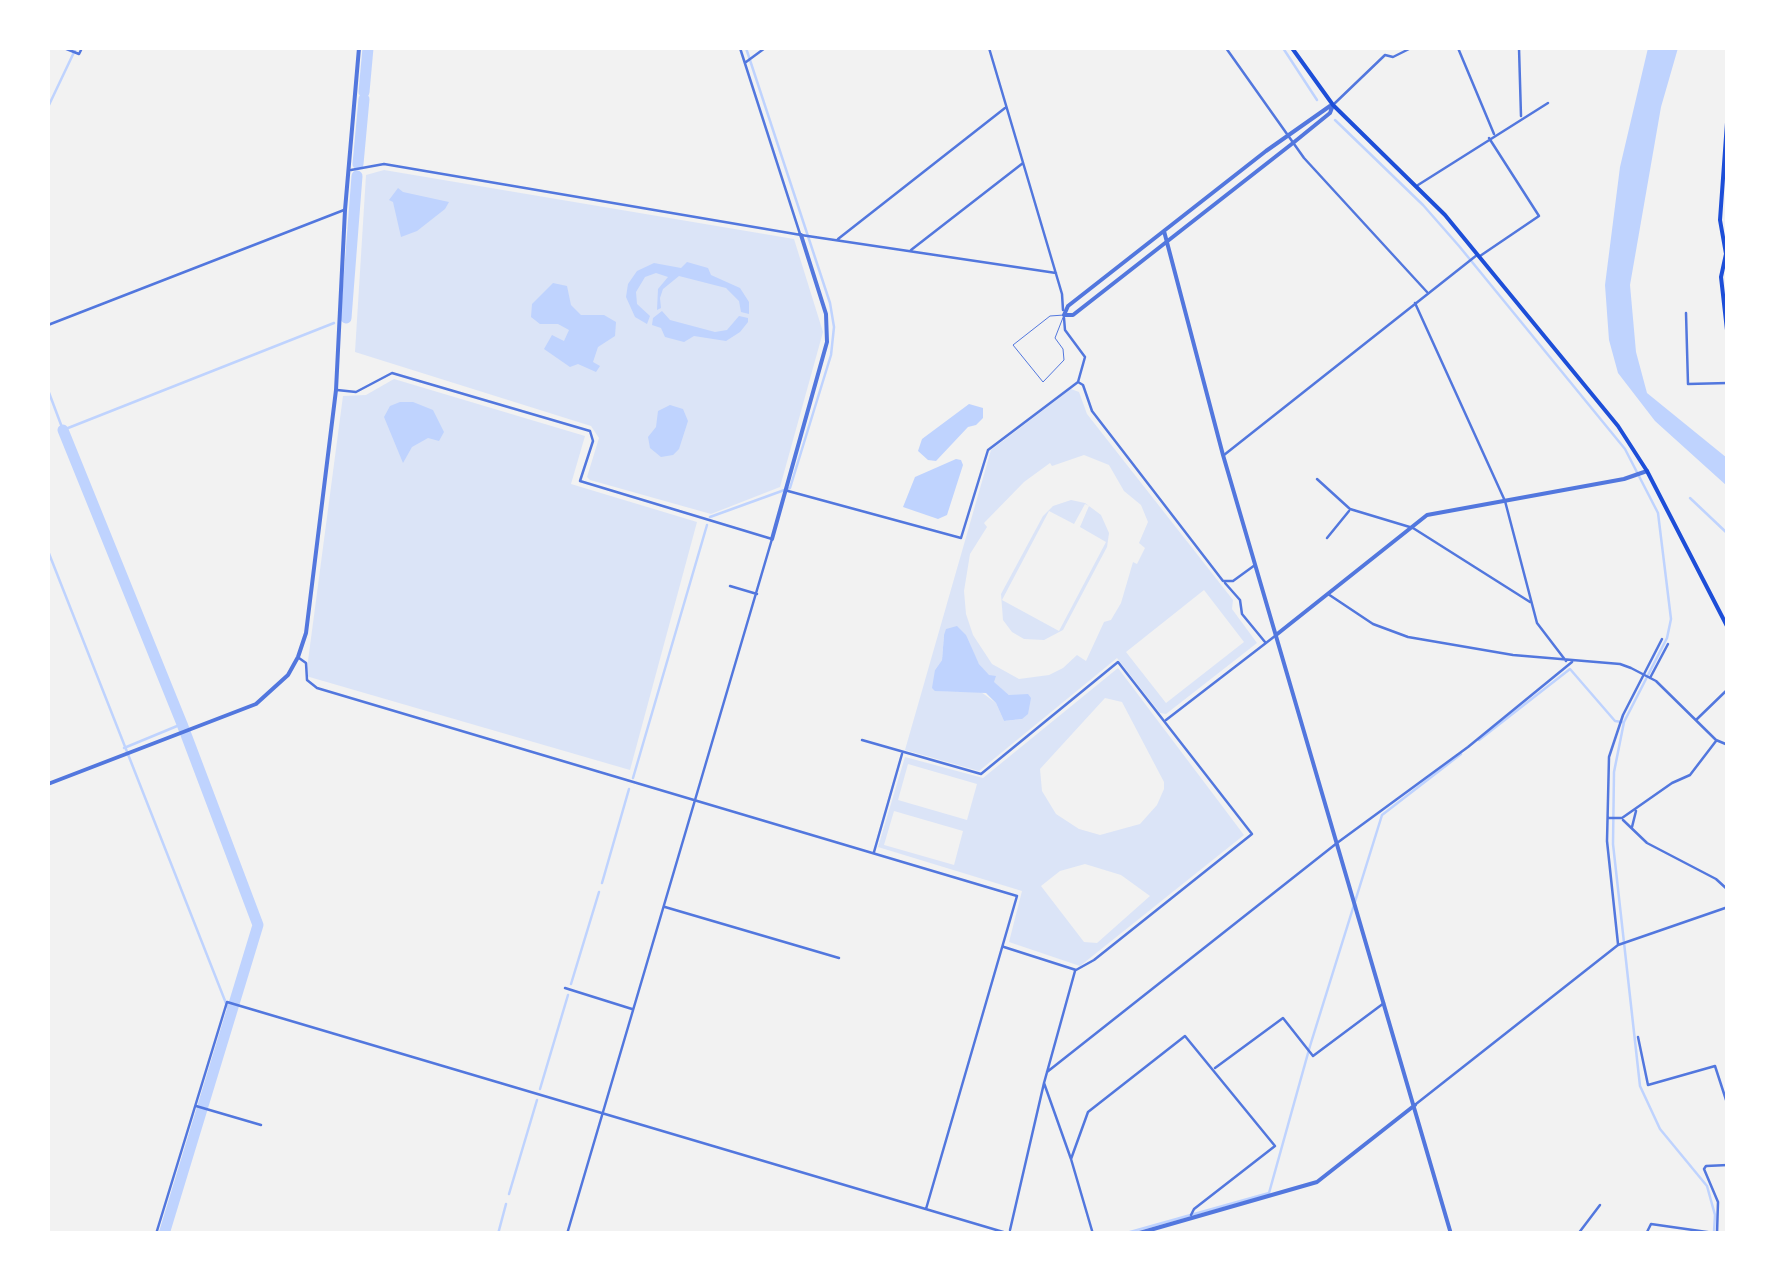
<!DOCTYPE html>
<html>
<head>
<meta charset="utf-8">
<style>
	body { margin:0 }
	#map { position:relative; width:1775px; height:1281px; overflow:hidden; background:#f2f2f2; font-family:"IBM Plex Serif",serif }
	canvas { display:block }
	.frame { position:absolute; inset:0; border:50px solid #fff; pointer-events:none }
</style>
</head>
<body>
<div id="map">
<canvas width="1775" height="1281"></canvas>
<div class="frame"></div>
</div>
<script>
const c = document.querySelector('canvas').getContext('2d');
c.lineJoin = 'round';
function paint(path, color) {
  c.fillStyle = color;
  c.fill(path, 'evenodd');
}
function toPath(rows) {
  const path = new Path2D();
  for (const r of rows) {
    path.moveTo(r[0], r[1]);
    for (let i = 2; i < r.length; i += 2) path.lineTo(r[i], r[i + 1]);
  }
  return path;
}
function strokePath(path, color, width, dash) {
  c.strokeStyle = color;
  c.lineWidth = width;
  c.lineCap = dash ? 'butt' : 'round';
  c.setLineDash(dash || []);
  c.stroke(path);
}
paint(toPath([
	[384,170,794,239,823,332,780,487,711,514,590,480,587,477,599,438,591,426,355,352,366,175],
	[394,379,585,436,571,484,697,522,630,770,306,676,343,396,366,395],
	[1071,389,1079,392,1087,414,1233,600,1232,609,1257,643,1166,714,1160,713,1117,658,979,771,905,750,991,450],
	[1084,455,1109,465,1124,491,1141,505,1148,522,1139,543,1145,548,1137,564,1133,562,1121,603,1111,620,1104,622,1086,661,1077,655,1063,668,1049,675,1019,679,992,664,973,635,966,614,964,591,970,554,987,527,984,523,1024,482,1050,463,1052,466],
	[1204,590,1244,642,1166,703,1126,652],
	[944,635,967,641,979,664,993,682,1009,695,1019,695,1022,719,1004,721,996,703,981,692,938,691,935,670,942,660],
	[1071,500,1085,503,1101,515,1109,533,1107,547,1063,630,1044,640,1024,639,1012,632,1003,620,1001,594,1043,516,1053,506],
	[1085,504,1089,506,1080,527,1106,542,1059,631,1002,600,1049,511,1074,524],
	[1118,668,1244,835,1080,966,1009,942,1022,891,878,847,905,757,983,778],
	[1105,698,1122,702,1164,782,1164,789,1157,805,1140,824,1100,835,1079,829,1056,814,1042,791,1040,769],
	[908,764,977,784,967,820,898,800],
	[894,811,963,831,954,865,884,845],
	[1085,864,1121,875,1150,896,1097,943,1084,942,1041,886,1060,871]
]), '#dbe4f7');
paint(toPath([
	[1648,48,1678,48,1661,107,1630,285,1636,352,1647,393,1727,458,1727,486,1655,421,1618,373,1609,340,1605,285,1620,167],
	[398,188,403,192,449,202,445,209,417,231,401,237,393,202,389,200],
	[687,262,708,268,711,275,740,288,749,302,749,314,741,312,739,301,726,288,679,276,663,289,660,298,661,308,657,310,658,289,668,277,656,273,645,277,636,292,637,304,650,316,647,324,635,317,626,297,628,284,637,271,654,263,681,268],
	[553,283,567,286,571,305,581,315,604,315,616,322,615,336,598,347,593,362,600,366,596,372,578,364,570,367,544,349,552,335,564,341,569,330,558,324,540,324,531,317,532,304],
	[662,311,670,320,715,332,727,330,739,316,748,318,748,322,740,332,726,341,694,336,684,342,665,337,661,328,652,325,653,318],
	[400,402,413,402,433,410,444,432,439,441,428,438,412,447,403,463,384,417,390,406],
	[969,404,983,408,983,418,976,425,968,427,936,461,928,460,918,451,922,439],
	[670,405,683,409,688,421,679,449,673,455,661,457,650,448,648,437,656,427,658,411],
	[956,459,961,460,963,465,947,515,938,519,903,507,915,477],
	[957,626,966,635,979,664,989,675,996,676,994,682,1009,695,1028,694,1031,698,1028,714,1022,719,1004,721,996,703,986,693,935,691,932,688,935,670,942,660,944,635,946,629]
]), '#bfd3fe');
strokePath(toPath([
	[1283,48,1317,100],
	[48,107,76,48],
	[1335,120,1423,205,1459,246,1625,449,1658,513,1671,619,1667,638,1624,722,1614,772,1613,844,1640,1086,1660,1129,1707,1186,1715,1215,1714,1232],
	[48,390,63,430,334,323],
	[1690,498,1728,534],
	[710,517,790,488,831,355,834,327,830,303,746,48],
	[48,551,231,1016],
	[1479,740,1570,669,1615,721,1622,722],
	[124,748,182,724],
	[633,778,707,525],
	[602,883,629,789],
	[571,984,599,892],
	[540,1089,568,995],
	[509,1194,537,1100],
	[498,1234,506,1204],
	[1123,1234,1269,1193,1310,1046,1382,815,1461,754]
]), '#bfd3fe', 2.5);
strokePath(toPath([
	[364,92,368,48],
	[358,164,364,99],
	[346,318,357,176],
	[63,430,182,724,258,925,164,1234]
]), '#bfd3fe', 11);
strokePath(toPath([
	[1064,315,1055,338,1063,349,1064,360,1043,382,1013,345,1050,316,1064,315]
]), '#5277de', 1);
strokePath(toPath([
	[64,48,79,54,82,48],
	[740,48,800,234],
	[989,48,1062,294,1063,310],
	[1226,48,1304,158,1427,292],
	[1458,48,1494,134],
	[1519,48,1521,116],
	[746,62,765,48],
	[1334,104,1385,55,1393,57,1411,48],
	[351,170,384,164,801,235,1056,273],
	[1418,185,1548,103],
	[838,239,1005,108],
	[911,250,1023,163],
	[1480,256,1539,216,1489,138],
	[1415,303,1505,501,1537,623,1566,661],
	[1686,313,1688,384,1728,383],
	[1064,318,1065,330,1085,357,1078,382],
	[48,325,344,210],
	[337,390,356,392,392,373,590,431,593,441,580,481,772,539,567,1234],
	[1224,455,1477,255],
	[1317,479,1350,509,1413,528,1530,602],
	[788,491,961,538,988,450,1078,382,1083,385,1092,411,1223,581,1233,581,1255,565],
	[1327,538,1349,511],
	[1225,583,1240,600,1242,614,1265,642],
	[730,586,757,594],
	[1328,594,1373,624,1408,637,1513,655,1620,664,1631,668,1656,681,1716,740,1728,745],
	[299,658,306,663,307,680,317,688,1017,896,926,1209],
	[1650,678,1668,644],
	[1166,720,1275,636],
	[1696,720,1728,689],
	[862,740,981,774,1118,662,1252,834,1094,960,1076,970,1004,947],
	[1609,818,1622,818,1672,783,1690,775,1716,741],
	[1623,820,1647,843,1716,879,1728,890],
	[1632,827,1636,811],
	[874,852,902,754],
	[665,907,839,958],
	[1618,944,1607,841,1609,757,1623,715,1662,639],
	[565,988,632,1009],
	[1638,1037,1648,1085,1715,1066,1728,1106],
	[1215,1068,1283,1018,1313,1056,1384,1003],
	[1047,1072,1337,843,1468,747,1572,662],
	[1044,1083,1071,1159,1093,1234],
	[1416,1104,1618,945,1728,907],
	[196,1106,261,1125],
	[1071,1159,1088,1112,1185,1036,1275,1146,1194,1209,1191,1215],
	[1010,1230,1044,1083,1075,971],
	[156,1234,227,1002,1010,1234],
	[1578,1234,1600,1205],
	[1646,1234,1651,1224,1721,1234],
	[1717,1234,1718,1202,1704,1169,1706,1166,1728,1165]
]), '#5277de', 2.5);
strokePath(toPath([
	[1164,231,1223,455,1451,1234],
	[1064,315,1073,315,1293,143,1330,113,1333,105],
	[1064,315,1068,306,1266,151,1330,106],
	[772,539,827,342,826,314,801,235],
	[1276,635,1427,515,1624,479,1647,471],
	[48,784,256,704,288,675,298,657,306,633,336,390,345,210,359,48],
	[1136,1234,1317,1182,1415,1105]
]), '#5277de', 4);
strokePath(toPath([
	[1728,109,1720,220,1726,254,1721,277,1728,339]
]), '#1d4ed8', 4);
strokePath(toPath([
	[1292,48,1333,105,1445,215,1618,426,1647,471,1728,628]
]), '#1d4ed8', 4);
</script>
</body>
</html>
